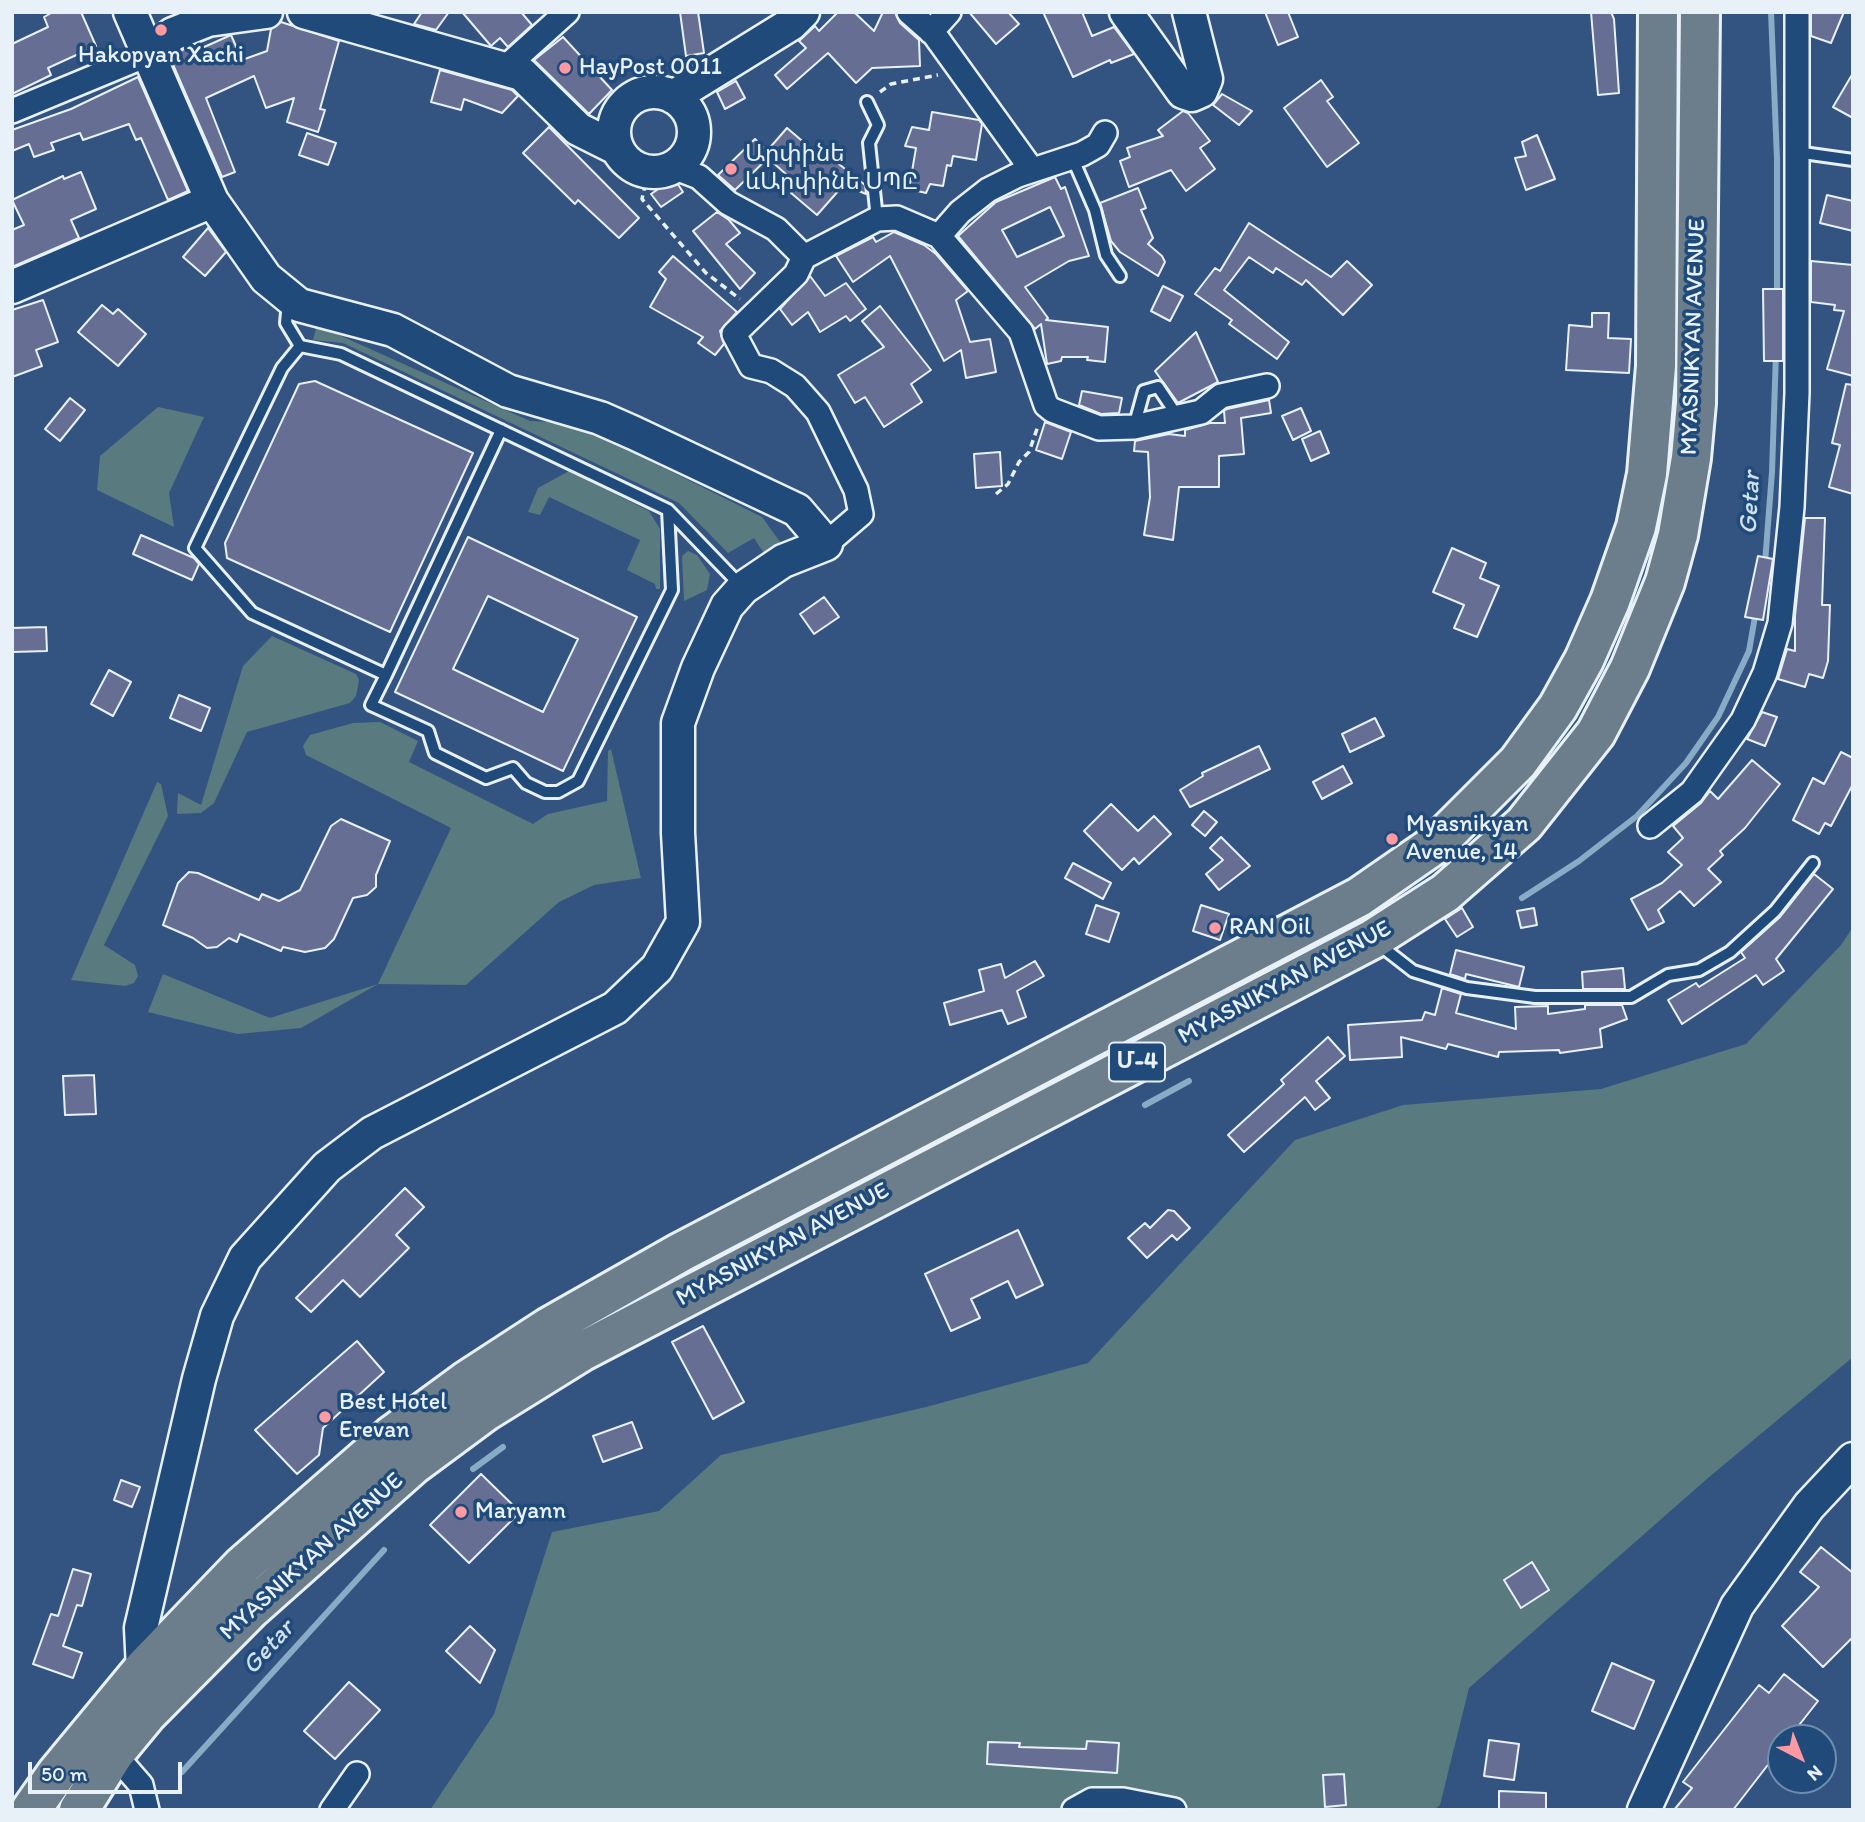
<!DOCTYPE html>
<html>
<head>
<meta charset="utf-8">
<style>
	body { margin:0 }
	#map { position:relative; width:1865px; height:1822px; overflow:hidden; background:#335481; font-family:Itim,sans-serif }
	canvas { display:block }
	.frame { position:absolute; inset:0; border:14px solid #e8f1f8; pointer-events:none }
	.north { position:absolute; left:1767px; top:1724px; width:70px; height:70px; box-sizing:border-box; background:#1f4a7a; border:2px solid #6f8dac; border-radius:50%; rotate:138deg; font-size:19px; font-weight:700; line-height:28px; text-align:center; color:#e8f1f8 }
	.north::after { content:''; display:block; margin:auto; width:24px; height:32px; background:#ff9aa2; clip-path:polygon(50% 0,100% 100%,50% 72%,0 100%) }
	.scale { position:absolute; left:28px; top:1762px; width:154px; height:32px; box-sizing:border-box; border:4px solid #e8f1f8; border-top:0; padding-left:9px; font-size:21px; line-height:24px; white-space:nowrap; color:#e8f1f8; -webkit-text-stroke:5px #1f4a7a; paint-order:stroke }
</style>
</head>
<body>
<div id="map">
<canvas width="1865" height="1822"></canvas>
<div class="frame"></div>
<div class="north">N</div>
<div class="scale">50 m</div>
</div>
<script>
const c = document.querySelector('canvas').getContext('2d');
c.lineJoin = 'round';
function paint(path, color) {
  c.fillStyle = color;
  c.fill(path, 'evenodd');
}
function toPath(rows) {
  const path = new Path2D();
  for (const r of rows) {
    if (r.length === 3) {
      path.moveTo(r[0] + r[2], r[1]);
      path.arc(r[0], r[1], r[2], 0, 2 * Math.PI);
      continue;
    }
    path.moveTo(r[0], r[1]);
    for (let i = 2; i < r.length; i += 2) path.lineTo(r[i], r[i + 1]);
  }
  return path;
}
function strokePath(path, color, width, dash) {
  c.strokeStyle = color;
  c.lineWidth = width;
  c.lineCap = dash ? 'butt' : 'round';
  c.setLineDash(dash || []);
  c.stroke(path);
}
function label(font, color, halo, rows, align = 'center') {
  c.font = font + ' Itim,"Noto Sans Armenian",sans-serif';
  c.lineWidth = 7;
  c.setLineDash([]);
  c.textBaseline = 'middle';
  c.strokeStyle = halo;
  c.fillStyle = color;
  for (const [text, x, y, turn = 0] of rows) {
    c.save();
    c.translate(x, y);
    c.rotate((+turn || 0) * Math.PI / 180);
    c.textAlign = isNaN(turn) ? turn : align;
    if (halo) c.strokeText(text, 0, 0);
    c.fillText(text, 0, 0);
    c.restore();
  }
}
paint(toPath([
	[317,325,530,421,574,423,762,517,783,546,765,555,754,538,728,553,679,503,343,343,313,340],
	[158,407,204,417,169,493,174,527,97,490,100,456],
	[569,471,649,511,660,529,660,589,656,589,655,584,627,570,640,540,549,497,540,515,528,512,538,488],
	[688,551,697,555,710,574,707,590,684,601,682,556],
	[272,636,356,674,359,680,356,696,350,703,247,732,214,803,201,813,177,814,178,793,201,805,243,666],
	[380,722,418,741,409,762,533,824,548,814,607,801,608,751,611,749,641,878,594,885,559,902,466,985,378,984,301,1028,238,1034,148,1012,163,974,270,1018,378,984,451,828,306,755,303,746,310,735,353,723],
	[157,782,161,784,168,816,104,945,135,965,138,976,134,983,125,986,71,980],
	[1853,927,1853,1357,1708,1478,1469,1688,1440,1805,1434,1810,430,1810,494,1714,552,1532,659,1511,721,1455,926,1407,1088,1363,1295,1140,1403,1105,1601,1089,1746,1044,1841,945]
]), '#597a7f');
strokePath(toPath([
	[1771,12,1777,159,1777,297],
	[1765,563,1772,472,1776,353],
	[1522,898,1579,861,1637,816,1686,763,1718,717,1749,651,1756,611],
	[1145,1105,1189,1081],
	[473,1469,503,1447],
	[182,1772,384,1550]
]), '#88abc6', 6);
const building = toPath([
	[53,12,81,12,96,46,48,68,51,75,12,94,12,44,48,27,44,17,53,12],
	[422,12,449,12,436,30,414,24,422,12],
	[462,12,521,12,532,25,508,47,500,38,491,46,462,12],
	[680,12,698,12,704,53,686,56,680,12],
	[838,12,854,12,874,31,883,12,895,12,900,23,919,40,920,66,872,68,856,83,828,53,787,89,775,75,806,48,799,41,815,26,819,31,838,12],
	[969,12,1008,12,1019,24,996,44,969,12],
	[1043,12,1082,12,1092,36,1114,27,1134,54,1111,63,1110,60,1073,77,1043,12],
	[1265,12,1288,12,1298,37,1278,45,1265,12],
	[1591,12,1611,12,1614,19,1619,93,1598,95,1591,12],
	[1811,12,1844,12,1831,43,1811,36,1811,12],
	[281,22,339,41,320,109,325,110,318,132,287,122,294,98,266,108,254,76,206,98,235,172,222,177,171,60,182,50,191,47,193,52,231,35,242,60,267,51,271,29,281,22],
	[563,37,612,90,589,114,534,60,563,37],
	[440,70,512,90,518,96,502,113,464,99,461,110,431,102,440,70],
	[1853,73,1853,118,1833,107,1853,73],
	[138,77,188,191,168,200,141,138,136,140,129,124,83,140,80,133,51,143,54,150,34,157,29,144,12,151,12,130,71,109,138,77],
	[1321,80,1333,97,1327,101,1359,143,1327,167,1284,108,1321,80],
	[736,81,745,98,725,109,717,92,736,81],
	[1222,94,1252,111,1239,125,1213,105,1222,94],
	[1183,111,1188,113,1210,141,1200,148,1215,169,1186,191,1171,170,1129,187,1120,161,1130,157,1127,148,1163,136,1158,130,1183,111],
	[932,112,979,120,982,124,976,160,953,156,951,166,947,165,943,186,930,184,926,193,909,189,916,148,905,146,912,127,929,130,932,112],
	[549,127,639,218,619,238,578,200,575,204,523,153,549,127],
	[787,128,821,157,824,152,865,185,866,194,835,181,840,189,817,215,791,193,798,185,768,158,735,190,718,175,755,139,767,151,787,128],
	[307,133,336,143,328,165,299,155,307,133],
	[1537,135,1555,179,1526,190,1515,158,1526,156,1522,142,1537,135],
	[81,172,96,209,71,220,79,238,12,267,12,230,24,225,12,200,63,176,64,179,81,172],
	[1055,177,1061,189,1065,187,1089,256,1069,261,1025,287,1048,318,1046,320,1108,327,1105,362,1087,360,1088,357,1062,357,1061,361,1047,364,1041,324,1035,329,958,236,996,202,1055,177],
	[1050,207,1064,236,1017,257,1002,230,1050,207],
	[670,181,677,183,683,192,661,207,651,194,670,181],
	[1138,188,1146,208,1141,210,1153,238,1148,244,1162,256,1165,262,1158,276,1120,252,1111,241,1100,203,1138,188],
	[1827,195,1853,201,1853,231,1820,223,1827,195],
	[717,212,729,220,740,233,726,244,755,273,740,289,693,231,717,212],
	[1249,223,1331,277,1347,261,1372,285,1343,315,1306,280,1302,285,1276,268,1273,273,1249,257,1224,290,1289,342,1277,359,1229,324,1232,320,1195,294,1215,268,1220,271,1249,223],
	[208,228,226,252,205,276,183,257,208,228],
	[894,232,924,245,936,254,968,291,956,300,970,342,990,339,996,372,966,378,961,350,944,361,890,256,853,282,836,256,873,237,876,242,894,232],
	[673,256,737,312,720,331,724,344,715,355,698,343,703,337,650,307,666,279,659,272,673,256],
	[1811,261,1853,265,1853,376,1827,369,1844,311,1834,310,1835,305,1811,302,1811,261],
	[810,276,825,296,846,283,866,309,850,321,846,316,820,332,808,312,792,325,780,309,810,276],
	[1163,286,1183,296,1170,321,1151,311,1163,286],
	[1763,289,1783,289,1783,361,1764,361,1763,289],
	[43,300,58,342,36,350,42,366,12,377,12,310,43,300],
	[102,305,113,314,118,309,146,334,118,366,78,332,102,305],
	[880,306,931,370,911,384,922,402,884,427,865,397,855,403,838,375,884,347,862,321,880,306],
	[1592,313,1609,313,1608,338,1631,339,1629,373,1566,370,1569,325,1592,327,1592,313],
	[1196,332,1218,382,1178,403,1155,371,1196,332],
	[315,381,473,453,390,632,227,558,225,543,299,384,315,381],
	[1846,384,1853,385,1853,494,1829,487,1840,445,1832,443,1846,384],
	[1082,391,1122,398,1119,413,1101,414,1079,405,1082,391],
	[70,398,85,410,60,441,45,429,70,398],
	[1269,400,1271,413,1241,418,1244,454,1219,456,1219,487,1179,487,1173,540,1144,535,1150,497,1148,452,1134,451,1135,441,1169,434,1185,436,1185,430,1210,423,1225,423,1224,411,1227,409,1269,400],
	[1301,408,1311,431,1293,440,1282,416,1301,408],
	[1045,422,1071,432,1062,459,1036,450,1045,422],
	[1320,431,1329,453,1311,461,1302,439,1320,431],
	[1000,452,1002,486,976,488,974,454,1000,452],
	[1805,518,1825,518,1822,605,1830,605,1828,661,1823,678,1809,674,1805,687,1778,679,1787,649,1795,651,1795,616,1805,518],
	[141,535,194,558,199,564,192,580,133,554,141,535],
	[468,537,637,617,563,771,395,692,468,537],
	[488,596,578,639,543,712,453,669,488,596],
	[1452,548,1486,563,1480,578,1499,586,1477,637,1454,628,1464,605,1433,592,1452,548],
	[1758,556,1773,559,1763,620,1745,617,1758,556],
	[824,597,839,617,814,634,800,614,824,597],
	[46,627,47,651,12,652,12,628,46,627],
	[109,670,131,682,113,716,91,704,109,670],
	[179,695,210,708,201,731,170,718,179,695],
	[1762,712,1777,717,1765,746,1747,739,1762,712],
	[1375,718,1384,736,1350,752,1342,734,1375,718],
	[1259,746,1270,769,1190,807,1180,790,1203,776,1202,773,1259,746],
	[1841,752,1853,758,1853,784,1831,826,1825,823,1819,834,1793,820,1813,778,1824,784,1841,752],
	[1752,760,1780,784,1745,828,1720,851,1723,855,1708,869,1721,882,1694,906,1680,891,1658,910,1664,922,1648,930,1631,899,1662,883,1682,865,1668,852,1683,838,1673,826,1701,803,1710,791,1718,799,1752,760],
	[1343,766,1352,783,1322,799,1313,782,1343,766],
	[1111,804,1138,831,1154,816,1171,834,1139,864,1134,858,1122,870,1084,831,1111,804],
	[1204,811,1217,822,1205,836,1192,825,1204,811],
	[341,819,390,841,376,875,376,887,367,895,353,898,334,939,325,948,305,952,283,947,281,951,240,934,237,942,229,938,217,947,207,948,193,938,163,925,178,883,189,872,198,873,259,900,262,894,279,901,300,890,331,826,341,819],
	[1221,837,1250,866,1219,890,1206,874,1223,860,1210,848,1221,837],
	[1073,863,1111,883,1103,899,1065,878,1073,863],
	[1814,874,1833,889,1776,959,1784,971,1763,985,1756,975,1682,1024,1668,1000,1696,983,1699,987,1745,958,1741,952,1780,917,1814,874],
	[1096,905,1119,913,1109,942,1086,934,1096,905],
	[1201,905,1229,914,1220,940,1193,931,1201,905],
	[1462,908,1473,927,1457,937,1445,919,1462,908],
	[1534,908,1537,925,1521,928,1517,911,1534,908],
	[1456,950,1524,967,1519,987,1466,974,1465,979,1450,974,1456,950],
	[1035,961,1044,976,1017,991,1026,1017,1008,1024,1002,1010,950,1025,944,1003,984,991,979,970,1001,964,1005,978,1035,961],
	[1623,968,1625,989,1583,989,1582,972,1623,968],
	[1442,988,1461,994,1456,1013,1516,1029,1515,1007,1548,1006,1548,1014,1585,1009,1585,1005,1622,1005,1627,1019,1600,1029,1602,1047,1560,1053,1559,1050,1499,1052,1498,1057,1448,1044,1446,1049,1401,1037,1402,1057,1350,1060,1348,1025,1422,1020,1425,1012,1435,1015,1442,988],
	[1328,1037,1345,1056,1316,1081,1330,1098,1315,1110,1305,1097,1244,1152,1228,1135,1284,1084,1281,1080,1328,1037],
	[94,1075,96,1114,65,1115,63,1076,94,1075],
	[405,1188,424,1207,396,1235,409,1248,360,1297,343,1280,311,1312,296,1298,405,1188],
	[1168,1210,1174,1211,1190,1228,1177,1240,1172,1235,1147,1258,1128,1238,1145,1223,1150,1228,1168,1210],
	[1018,1230,1043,1285,1016,1298,1008,1281,971,1299,980,1318,951,1331,925,1274,1018,1230],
	[703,1326,744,1402,713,1419,672,1342,703,1326],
	[357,1341,384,1372,323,1428,319,1455,297,1474,255,1430,357,1341],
	[632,1422,642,1448,603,1462,593,1436,632,1422],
	[481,1474,520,1512,469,1563,430,1525,481,1474],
	[121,1480,140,1487,132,1507,114,1500,121,1480],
	[1821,1547,1853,1573,1853,1637,1823,1667,1782,1626,1819,1587,1800,1572,1821,1547],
	[1532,1562,1549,1590,1521,1608,1504,1580,1532,1562],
	[73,1569,91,1574,82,1606,77,1605,63,1646,82,1653,73,1678,33,1664,51,1614,58,1616,73,1569],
	[470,1626,495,1650,480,1683,446,1651,470,1626],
	[1612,1663,1654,1681,1634,1729,1592,1711,1612,1663],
	[1784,1674,1818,1701,1789,1738,1781,1738,1781,1748,1733,1810,1674,1810,1692,1788,1683,1782,1759,1685,1769,1693,1784,1674],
	[349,1682,380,1710,335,1759,304,1731,349,1682],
	[1489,1740,1519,1744,1514,1780,1484,1776,1489,1740],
	[1087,1741,1119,1743,1117,1773,987,1764,988,1742,1020,1743,1019,1747,1086,1749,1087,1741],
	[1344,1774,1346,1805,1325,1807,1323,1775,1344,1774],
	[1499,1791,1546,1793,1546,1810,1499,1810,1499,1791]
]);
paint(building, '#666f93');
strokePath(building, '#e8f1f8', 2);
const lane = toPath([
	[867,102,878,125,869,143,877,219],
	[1796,152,1853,160],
	[1072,157,1095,210,1106,255,1120,276],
	[288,302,286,323,300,346,341,354,668,510,741,586],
	[300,346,282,368,195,548,252,613,386,675,371,705,428,731,435,753,486,778,513,768,526,783,545,792,558,792,578,781,672,590,668,510],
	[1134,427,1144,391,1158,387,1178,417],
	[386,675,501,430],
	[1377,943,1413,971,1467,988,1535,997,1631,997,1668,975,1699,970,1730,952,1775,911,1813,863]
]);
const street = toPath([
	[909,12,934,34,1032,170],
	[931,32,949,12],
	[506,67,567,12],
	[12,111,147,55],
	[673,167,699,177,728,203,776,229,804,257],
	[939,236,960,212,988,190,1018,175,1082,154,1098,145,1105,133],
	[826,544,861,514,856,490,818,412,795,386,771,371,751,366,734,334,796,274,804,257,877,219,897,218,939,236,1021,332,1046,405,1052,410,1099,428,1134,427,1201,412,1221,396,1267,386],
	[1650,826,1692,792,1743,720,1765,673,1780,623,1792,507,1797,393,1797,12],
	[114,1754,141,1785,147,1810],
	[332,1810,357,1774],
	[1074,1810,1092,1800,1123,1800,1174,1810]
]);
const secondary = toPath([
	[304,12,522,74,578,129,618,149],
	[1126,12,1183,92,1192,95,1201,91,1206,79,1189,12],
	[147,55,173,34,208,20,266,12],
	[654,132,40],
	[673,97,791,24,803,12],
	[12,287,212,201,130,12],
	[143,1669,141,1628,199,1379,217,1316,245,1258,327,1167,372,1133,615,1008,657,968,683,922,678,833,678,723,698,668,727,606,743,588,783,561,826,544,797,510,634,433,600,418,508,391,393,330,299,305,266,278,212,201],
	[1644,1810,1737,1606,1809,1506,1853,1459]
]);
const highway = toPath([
	[31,1810,57,1773,143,1669,243,1565,391,1436,466,1381,549,1327,681,1252,1359,897,1437,843,1518,762,1558,707,1584,660,1610,601,1636,527,1647,474,1656,366,1658,12],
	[79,1810,114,1754,147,1714,251,1609,413,1465,486,1411,581,1352,1373,939,1445,893,1524,824,1596,733,1630,668,1665,582,1678,535,1691,458,1696,403,1700,12]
]);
strokePath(lane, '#e8f1f8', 16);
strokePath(street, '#e8f1f8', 28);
strokePath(secondary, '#e8f1f8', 37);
strokePath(highway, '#e8f1f8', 44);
strokePath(toPath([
	[880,92,891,84,938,75],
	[648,172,642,199,706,273,740,299],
	[996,494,1008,484,1019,462,1029,452,1038,426]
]), '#e8f1f8', 3.5, [7, 5]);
strokePath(lane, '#1f4a7a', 10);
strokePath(street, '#1f4a7a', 23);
strokePath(secondary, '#1f4a7a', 32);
strokePath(highway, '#6c7d8c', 38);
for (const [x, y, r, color] of [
	[161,30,7,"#ff9aa2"],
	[565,68,7,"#ff9aa2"],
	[731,169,7,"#ff9aa2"],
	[1392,839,7,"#ff9aa2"],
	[1215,928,7,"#ff9aa2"],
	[325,1417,7,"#ff9aa2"],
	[461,1512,7,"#ff9aa2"]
]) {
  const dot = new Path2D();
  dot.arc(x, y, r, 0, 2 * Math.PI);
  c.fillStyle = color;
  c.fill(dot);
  strokePath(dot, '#1f4a7a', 2.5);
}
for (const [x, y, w] of [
	[1137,1062,56]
]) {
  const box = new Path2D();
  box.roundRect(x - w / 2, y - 19.5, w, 39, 5);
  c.fillStyle = '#1f4a7a';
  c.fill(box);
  strokePath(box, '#e8f1f8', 2);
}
label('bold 23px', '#e8f1f8', null, [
	["Մ-4",1137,1062]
]);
label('24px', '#e8f1f8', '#1f4a7a', [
	["Hakopyan Xachi",161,56,"center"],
	["HayPost 0011",579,68],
	["Արփինե",745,155],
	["ևԱրփինե ՍՊԸ",745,183],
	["Myasnikyan",1406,825],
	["Avenue, 14",1406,853],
	["RAN Oil",1229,928],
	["Best Hotel",339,1403],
	["Erevan",339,1431],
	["Maryann",475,1512]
], 'left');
label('24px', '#e8f1f8', '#1f4a7a', [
	["MYASNIKYAN AVENUE",1694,337,-88],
	["MYASNIKYAN AVENUE",1285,983,-28],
	["MYASNIKYAN AVENUE",783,1245,-28],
	["MYASNIKYAN AVENUE",312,1557,-42]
]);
label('italic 26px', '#d0e0ec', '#1f4a7a', [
	["Getar",1751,503,-87],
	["Getar",269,1648,-48]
]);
</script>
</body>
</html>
